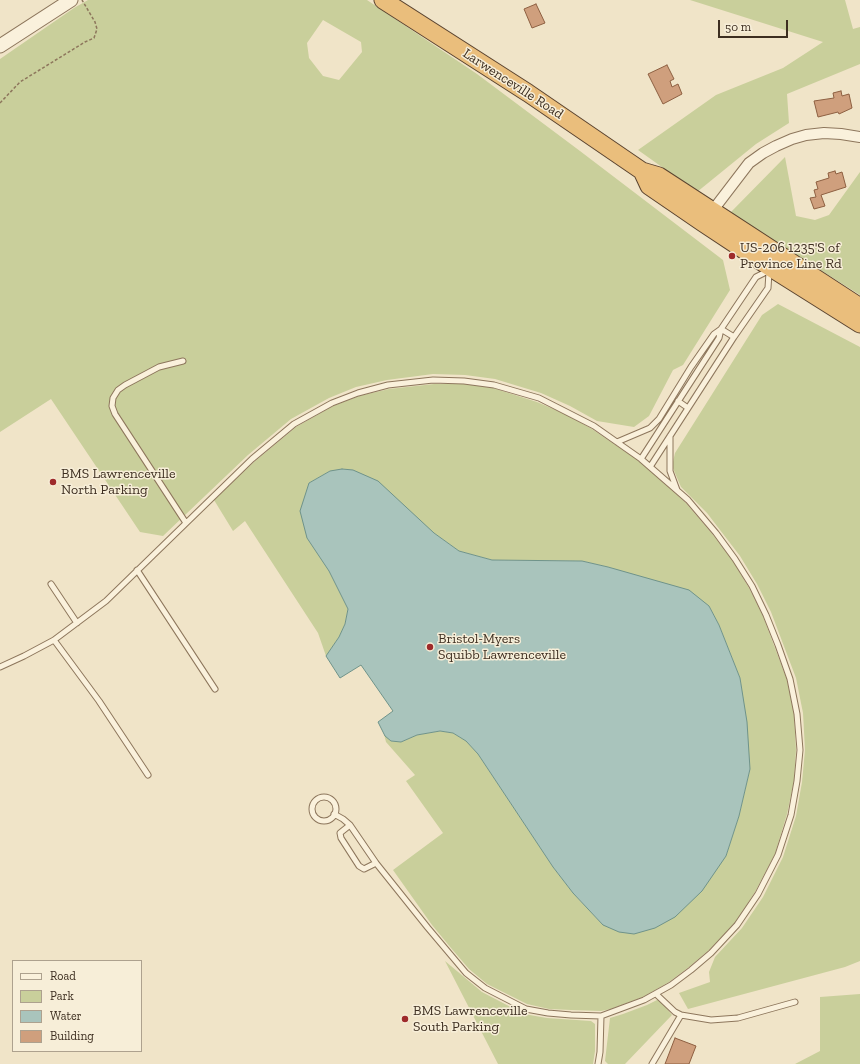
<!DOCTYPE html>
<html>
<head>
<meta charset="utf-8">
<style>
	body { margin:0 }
	#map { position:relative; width:860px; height:1064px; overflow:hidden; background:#f0e4c8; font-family:"Zilla Slab",serif }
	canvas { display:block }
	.legend { position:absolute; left:12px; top:960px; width:130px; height:92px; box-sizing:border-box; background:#f7eed8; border:1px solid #ada18e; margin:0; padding:5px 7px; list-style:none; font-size:12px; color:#3d2e20 }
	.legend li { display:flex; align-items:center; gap:8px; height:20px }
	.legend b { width:20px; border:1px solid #ada18e }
	.scale { position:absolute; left:718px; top:20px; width:70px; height:18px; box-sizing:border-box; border:2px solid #3d2e20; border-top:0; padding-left:5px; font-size:12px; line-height:14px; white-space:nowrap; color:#3d2e20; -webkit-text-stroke:3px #f7eed8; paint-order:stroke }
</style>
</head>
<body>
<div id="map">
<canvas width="860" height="1064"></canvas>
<ul class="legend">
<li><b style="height:5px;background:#faf1dc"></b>Road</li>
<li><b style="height:11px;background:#c9cf9b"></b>Park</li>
<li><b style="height:11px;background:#a9c4bc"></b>Water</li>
<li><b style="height:11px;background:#cf9f7d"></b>Building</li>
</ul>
<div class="scale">50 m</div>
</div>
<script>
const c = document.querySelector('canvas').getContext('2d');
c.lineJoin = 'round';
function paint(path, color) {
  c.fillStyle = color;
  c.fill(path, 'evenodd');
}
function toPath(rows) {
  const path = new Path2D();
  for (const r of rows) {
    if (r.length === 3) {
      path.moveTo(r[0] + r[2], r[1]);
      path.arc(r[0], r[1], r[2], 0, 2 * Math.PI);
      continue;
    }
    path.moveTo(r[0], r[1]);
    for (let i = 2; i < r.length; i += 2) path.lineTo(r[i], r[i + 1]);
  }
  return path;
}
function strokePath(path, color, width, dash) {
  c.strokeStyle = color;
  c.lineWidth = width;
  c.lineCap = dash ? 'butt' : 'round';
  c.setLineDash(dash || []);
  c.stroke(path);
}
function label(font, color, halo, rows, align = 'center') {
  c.font = font + ' "Zilla Slab",serif';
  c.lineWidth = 3;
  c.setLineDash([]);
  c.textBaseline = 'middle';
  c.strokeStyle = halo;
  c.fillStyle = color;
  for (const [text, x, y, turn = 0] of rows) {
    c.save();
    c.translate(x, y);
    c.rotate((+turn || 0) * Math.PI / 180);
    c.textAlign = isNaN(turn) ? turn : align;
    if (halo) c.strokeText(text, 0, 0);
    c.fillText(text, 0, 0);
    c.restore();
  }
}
paint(toPath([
	[88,0,367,0,477,74,580,151,723,260,730,290,683,365,673,370,649,416,634,427,597,421,570,406,541,393,495,379,465,375,433,374,387,380,356,387,329,398,291,419,248,455,163,536,140,532,51,399,0,432,0,59,74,8],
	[323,20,361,42,362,52,339,80,323,76,309,58,307,43],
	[690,0,845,0,853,29,860,27,860,64,787,94,789,123,756,144,697,192,638,150,716,95,783,68,823,42],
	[785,157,796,216,815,220,829,215,860,172,860,295,730,213],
	[778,304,860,347,860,961,845,967,688,1009,679,993,710,982,709,972,715,957,742,928,763,897,783,857,796,816,802,782,805,750,803,713,796,678,771,612,757,584,740,556,707,513,681,487,672,466,675,453,762,315],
	[434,384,464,384,493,388,537,402,565,414,592,429,639,461,685,502,714,536,733,561,749,588,763,616,787,680,794,714,796,750,794,781,787,814,775,854,755,892,735,923,709,950,689,967,669,982,643,997,611,1009,601,1011,571,1010,549,1009,527,1004,487,984,469,969,451,948,432,925,393,870,443,833,406,781,415,775,386,742,384,734,391,741,401,742,417,735,440,731,453,733,466,741,478,754,553,867,573,893,603,925,726,856,739,816,750,769,740,678,719,625,709,606,608,567,582,561,492,560,459,551,434,533,330,471,309,483,307,538,329,571,348,609,345,624,339,637,326,656,318,633,245,521,233,531,214,500,254,462,296,427,333,406,359,396,389,389],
	[445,961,482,992,524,1014,547,1018,591,1021,595,1024,595,1051,593,1064,498,1064],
	[860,994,860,1064,795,1064,820,1051,820,997],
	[659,999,672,1015,625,1064,608,1064,605,1061,610,1018,623,1014,647,1005]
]), '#c9cf9b');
const water = toPath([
	[342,469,353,470,378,481,434,533,459,551,492,560,582,561,608,567,689,590,709,606,719,625,740,678,747,722,750,769,739,816,726,856,702,891,675,917,655,928,634,934,619,932,603,925,573,893,553,867,478,754,466,741,453,733,440,731,417,735,401,742,391,741,385,736,378,722,393,711,361,665,340,678,326,656,339,637,345,624,348,609,329,571,307,538,300,511,309,483,330,471,342,469]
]);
paint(water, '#a9c4bc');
strokePath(water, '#6f938a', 1);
const building = toPath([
	[536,4,545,23,532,28,524,9,536,4],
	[667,65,674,79,670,81,672,87,678,84,682,94,663,104,648,74,667,65],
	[841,91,842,96,849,94,852,108,839,114,838,112,818,117,814,101,834,98,833,93,841,91],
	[835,171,836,174,842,172,846,187,821,195,825,206,814,209,810,198,816,197,814,190,818,189,816,182,829,178,828,173,835,171],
	[675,1038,696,1046,689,1064,665,1064,675,1038]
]);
paint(building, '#cf9f7d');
strokePath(building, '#8d5f41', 1);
const service = toPath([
	[183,361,159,367,125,385,118,390,113,398,112,406,115,414,186,523],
	[678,401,688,408],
	[670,436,670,471,677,490],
	[617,442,650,428,659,419,691,367,714,334,721,329,734,337],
	[641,459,719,338,721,329,756,277,768,271],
	[650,467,734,337,768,288,769,272],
	[137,570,215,689],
	[51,584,77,623],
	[54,640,99,701,148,775],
	[0,667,24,656,54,640,106,601,252,459,294,424,332,403,358,393,388,385,433,380,464,381,494,385,539,398,594,426,641,459,688,500,716,533,735,559,752,586,766,615,778,645,790,679,797,714,800,750,797,781,791,815,778,855,758,894,737,925,711,953,691,970,671,985,644,1000,601,1016,571,1015,548,1013,526,1009,485,988,466,973,428,928,376,863,350,825,343,819,334,814],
	[324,809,12],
	[350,825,340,833,341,838,359,866,364,869,376,863],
	[656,994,675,1012,681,1015,711,1020,738,1018,795,1002],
	[598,1064,600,1052,601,1016],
	[652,1064,681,1015]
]);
const minor = toPath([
	[710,214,749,163,763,153,776,146,792,139,806,135,824,133,841,134,860,137]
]);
const tertiary = toPath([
	[0,46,71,0]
]);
const trunk = toPath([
	[383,0,528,93,642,171,659,176,860,307],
	[642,171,649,186,703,223,771,268,860,324]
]);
strokePath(service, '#8d765c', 7);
strokePath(minor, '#8d765c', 12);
strokePath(tertiary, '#8d765c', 15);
strokePath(trunk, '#5b4430', 19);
strokePath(toPath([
	[0,103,20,82,85,42,94,38,97,29,95,22,82,0]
]), '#8d765c', 1.5, [3, 2]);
strokePath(service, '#faf1dc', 5);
strokePath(minor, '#faf1dc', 10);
strokePath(tertiary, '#faf1dc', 13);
strokePath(trunk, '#eabe7c', 17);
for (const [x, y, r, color] of [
	[732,256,4,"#9e2a2b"],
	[53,482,4,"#9e2a2b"],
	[430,647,4,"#9e2a2b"],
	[405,1019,4,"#9e2a2b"]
]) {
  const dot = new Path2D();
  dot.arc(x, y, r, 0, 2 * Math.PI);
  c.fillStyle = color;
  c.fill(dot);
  strokePath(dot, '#f7eed8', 1.5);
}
label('14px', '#3d2e20', '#f7eed8', [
	["Larwenceville Road",513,84,33]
]);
label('14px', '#3d2e20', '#f7eed8', [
	["US-206 1235'S of",740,248],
	["Province Line Rd",740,264],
	["BMS Lawrenceville",61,474],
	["North Parking",61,490],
	["Bristol-Myers",438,639],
	["Squibb Lawrenceville",438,655],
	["BMS Lawrenceville",413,1011],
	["South Parking",413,1027]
], 'left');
</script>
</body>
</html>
